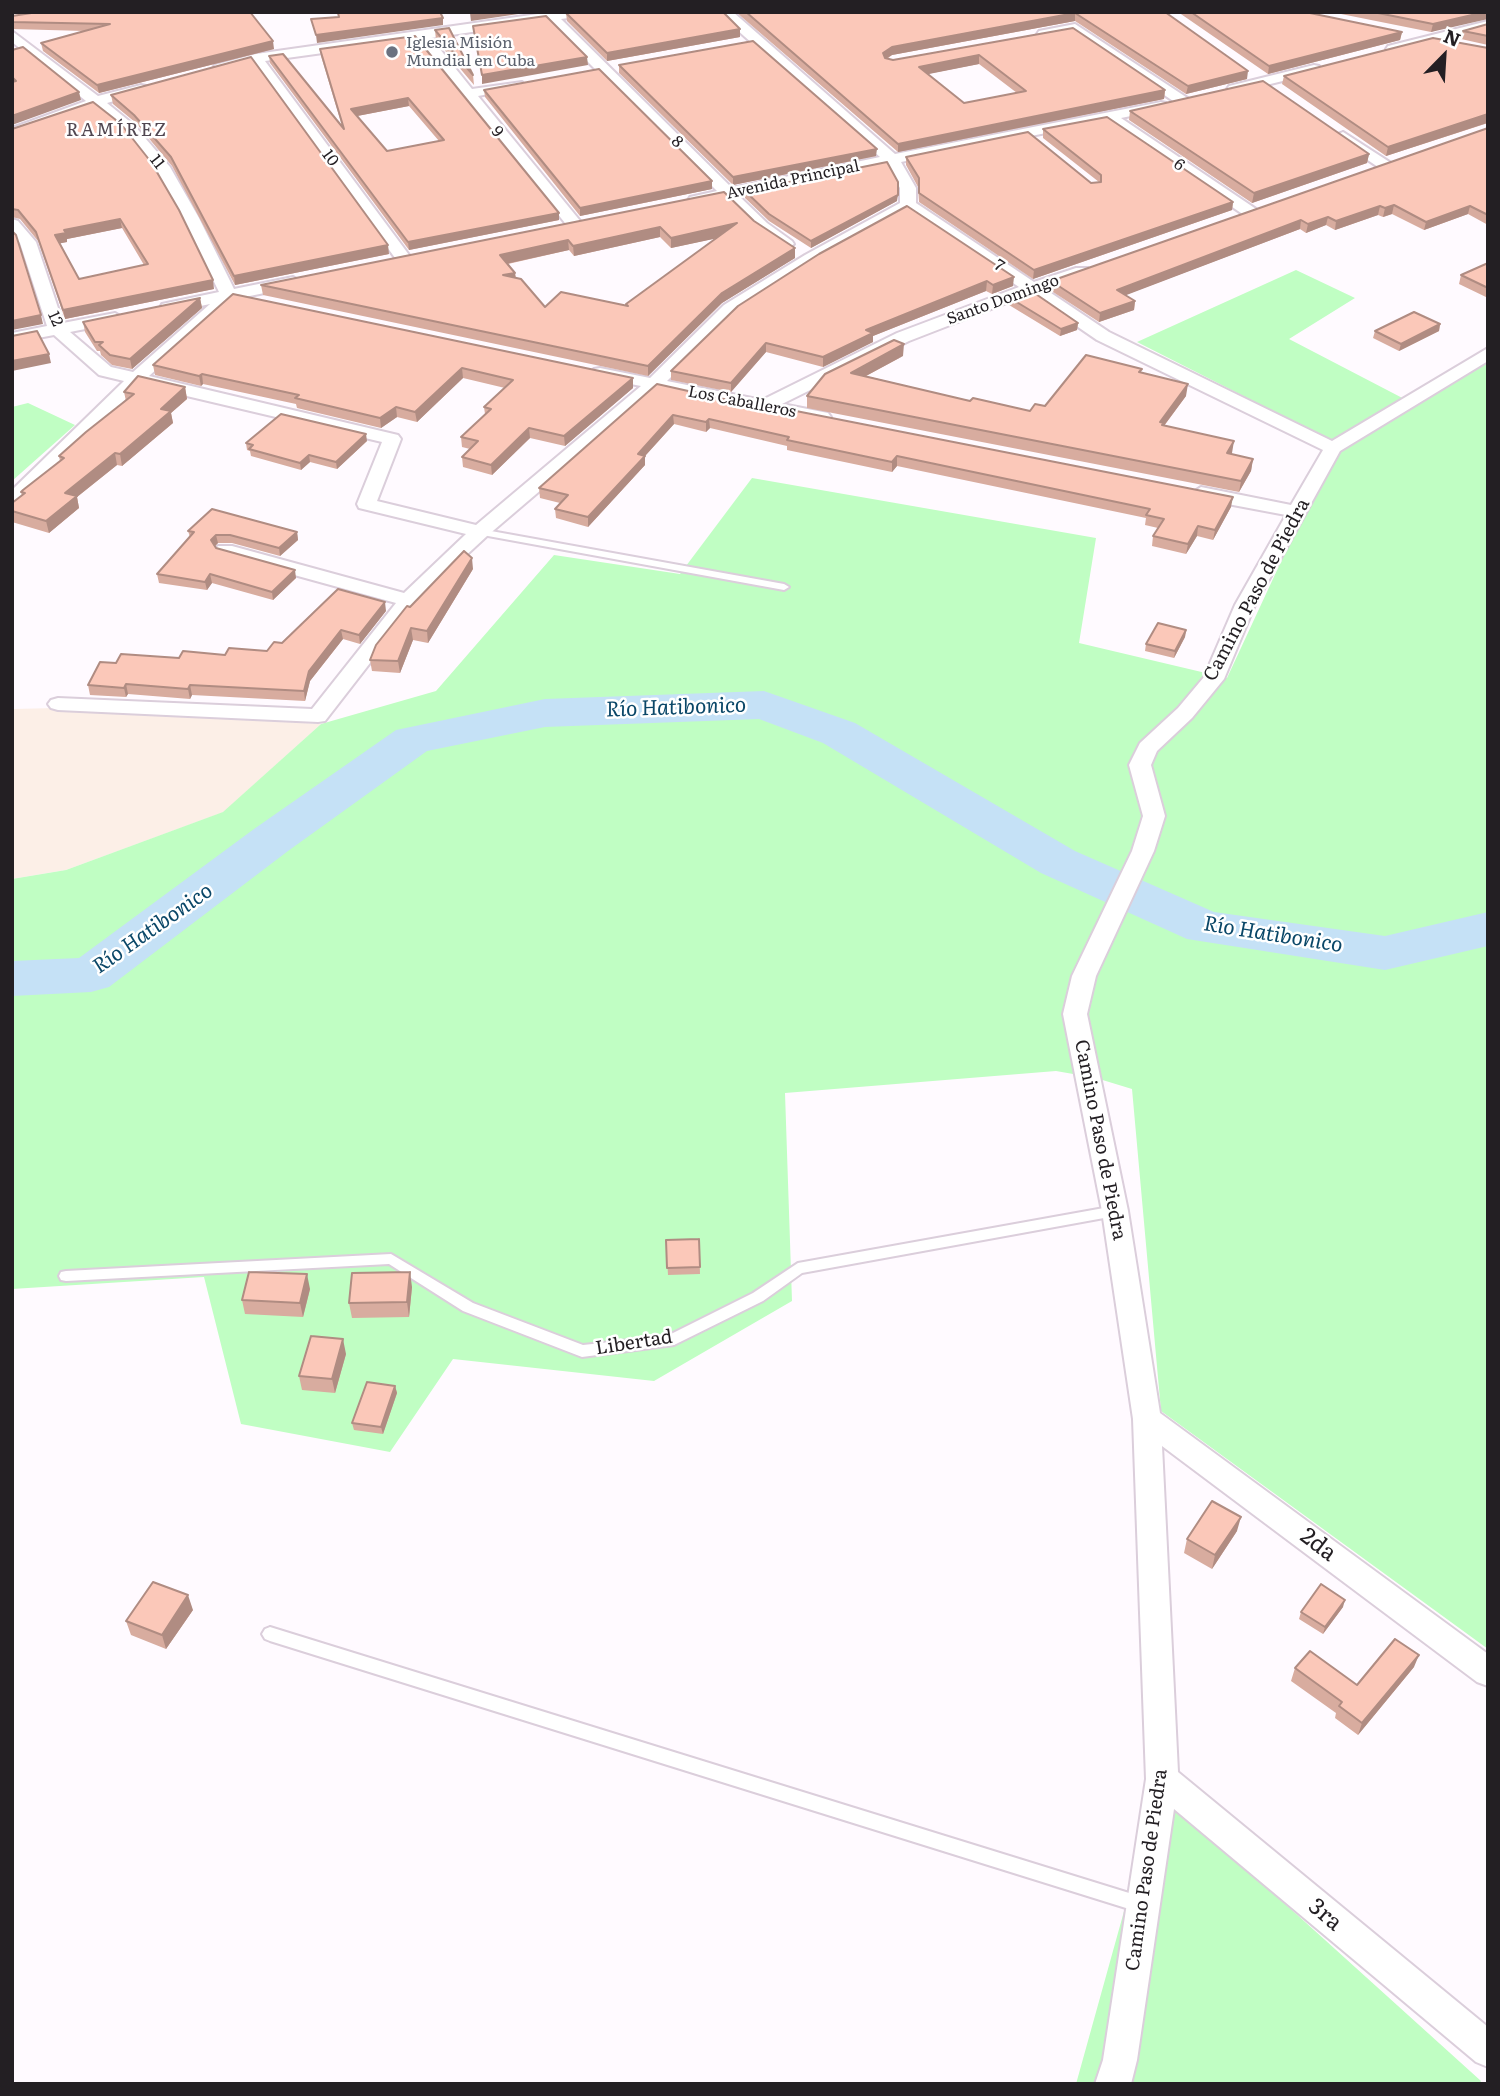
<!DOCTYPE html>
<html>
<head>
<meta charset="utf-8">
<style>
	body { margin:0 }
	#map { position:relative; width:1500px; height:2096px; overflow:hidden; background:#fffaff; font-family:Literata,serif }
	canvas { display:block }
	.frame { position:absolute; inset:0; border:14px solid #231f23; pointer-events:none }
	.north { position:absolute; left:1409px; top:21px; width:70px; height:70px; -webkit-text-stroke:5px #fff; paint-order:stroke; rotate:24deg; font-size:19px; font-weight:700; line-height:28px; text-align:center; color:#231f23 }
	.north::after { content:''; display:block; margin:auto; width:24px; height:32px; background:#231f23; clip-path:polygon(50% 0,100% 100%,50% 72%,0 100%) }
</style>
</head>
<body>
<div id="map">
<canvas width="1500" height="2096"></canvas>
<div class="frame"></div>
<div class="north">N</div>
</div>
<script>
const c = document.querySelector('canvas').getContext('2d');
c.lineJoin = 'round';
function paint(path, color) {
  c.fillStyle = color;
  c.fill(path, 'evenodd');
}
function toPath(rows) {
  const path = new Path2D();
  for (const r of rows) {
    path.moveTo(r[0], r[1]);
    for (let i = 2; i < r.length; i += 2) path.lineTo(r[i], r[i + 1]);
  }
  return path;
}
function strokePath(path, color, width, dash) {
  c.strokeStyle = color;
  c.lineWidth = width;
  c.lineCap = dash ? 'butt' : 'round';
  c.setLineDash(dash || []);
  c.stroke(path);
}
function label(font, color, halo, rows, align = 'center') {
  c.font = font + ' Literata,serif';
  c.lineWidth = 5;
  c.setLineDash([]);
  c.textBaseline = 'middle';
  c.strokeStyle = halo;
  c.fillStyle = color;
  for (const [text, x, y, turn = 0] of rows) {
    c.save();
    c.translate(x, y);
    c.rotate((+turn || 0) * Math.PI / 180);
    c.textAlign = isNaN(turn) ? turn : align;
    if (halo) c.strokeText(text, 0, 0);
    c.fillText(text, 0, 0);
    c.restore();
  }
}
paint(toPath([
	[57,708,321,724,224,812,66,870,12,879,12,709]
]), '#fcefe7');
paint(toPath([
	[1296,270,1355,298,1289,339,1412,403,1488,361,1488,1649,1161,1411,1132,1089,1096,1078,1056,1071,785,1093,792,1301,654,1381,453,1359,390,1452,241,1424,204,1277,12,1289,12,879,66,870,223,812,321,724,436,691,554,555,680,574,752,478,1096,538,1079,643,1227,678,1336,443,1137,342],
	[28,403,75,425,12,481,12,407],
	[1158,1789,1481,2081,1479,2084,1076,2084]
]), '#c0fec3');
paint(toPath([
	[764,691,855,723,1075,851,1214,912,1385,936,1488,912,1488,946,1385,970,1187,939,1041,873,823,743,759,719,545,727,427,751,288,851,109,987,91,992,12,996,12,961,79,958,254,829,396,730,545,699,764,691]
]), '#c5e1f6');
const service = toPath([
	[480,529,784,584,789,587,784,590,477,534,477,530,480,529],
	[1115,1206,1120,1208,1122,1211,1120,1214,1115,1216,802,1273,763,1301,674,1345,582,1357,463,1311,389,1264,66,1281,61,1280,59,1276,61,1272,66,1271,391,1254,473,1303,583,1345,667,1336,753,1293,798,1263,1115,1206],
	[270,1627,1142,1897,1148,1899,1150,1905,1148,1911,1142,1913,270,1641,265,1639,262,1634,265,1629,270,1627]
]);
const minor = toPath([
	[552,12,590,12,583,16,561,19,732,188,880,157,717,12,733,12,895,154,1161,102,1166,103,1168,106,1166,109,1121,118,1256,209,1258,212,1256,215,1244,215,1106,121,901,162,916,188,916,203,1034,282,1076,268,1088,268,1090,271,1088,274,1045,289,1109,332,1332,441,1488,348,1488,361,1340,451,1255,605,1224,679,1192,718,1157,751,1151,765,1165,816,1154,851,1096,976,1087,1014,1128,1211,1160,1413,1488,1654,1488,1686,1477,1682,1162,1446,1178,1772,1488,2027,1488,2067,1476,2062,1174,1809,1137,2060,1131,2084,1095,2084,1103,2060,1146,1779,1133,1419,1102,1211,1063,1014,1072,976,1132,851,1143,816,1129,765,1140,743,1178,708,1204,677,1235,605,1286,515,1201,499,1192,493,1201,487,1291,505,1323,450,1097,340,1030,294,909,341,782,404,828,413,831,417,828,421,822,422,658,390,487,536,422,596,325,721,318,722,58,710,51,708,48,704,51,700,58,698,312,709,396,603,218,554,215,550,218,546,232,546,404,593,466,534,359,508,357,504,382,442,140,385,19,505,12,507,12,490,124,381,99,375,54,335,12,343,12,333,47,326,20,243,12,234,12,219,18,221,36,242,63,323,115,313,123,318,121,322,70,332,111,367,133,372,210,304,168,313,160,308,162,304,219,292,183,218,155,169,124,131,95,108,12,137,12,128,86,101,12,42,12,31,98,96,141,85,146,86,148,89,146,92,107,103,134,125,170,167,199,218,234,289,293,277,301,282,299,286,235,299,149,376,398,435,401,439,377,501,476,525,641,386,594,377,591,373,594,369,600,368,650,378,724,305,805,255,900,203,900,188,887,165,739,196,767,223,792,241,794,244,786,249,755,229,725,199,696,205,690,203,688,200,690,197,717,191,547,21,431,38,472,89,522,82,524,85,522,88,478,96,581,222,583,225,575,230,569,228,465,98,461,97,460,92,417,40,265,61,412,259,404,264,398,262,253,63,220,72,213,68,215,65,256,54,552,12],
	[907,212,1019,287,897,333,762,400,667,381,736,313,817,261,907,212],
	[1488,21,1488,29,1393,53,1386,49,1388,46,1488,21],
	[1075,24,1189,99,1191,102,1189,105,1179,105,1073,33,1044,38,1037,34,1039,31,1075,24],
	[1314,65,1319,66,1321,69,1319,72,1234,93,1227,89,1229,86,1314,65],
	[1343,132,1391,163,1394,166,1391,169,1381,169,1338,140,1335,137,1338,134,1343,132]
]);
strokePath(service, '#dbcedb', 4);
strokePath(minor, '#dbcedb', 4);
paint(service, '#fff');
paint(minor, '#fff');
paint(toPath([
	[38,12,258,12,252,14,274,49,99,93,43,51,41,43,85,31,12,29,12,16],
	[736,12,1165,12,1247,79,1186,94,1075,21,892,55,887,59,893,60,1073,28,1165,90,1164,99,898,152],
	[979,64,1017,93,964,103,927,74],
	[1178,12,1305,12,1402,32,1400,40,1268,74],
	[1331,12,1488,12,1431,32],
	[566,13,740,37,607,61,567,21],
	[1488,24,1488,45,1461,39,1463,31],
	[435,30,473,75,474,85,436,40],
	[415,36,559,213,559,220,409,250,270,63,269,56,342,126,321,56,320,49],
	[409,106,439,141,387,151,357,116],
	[1488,48,1488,123,1386,156,1282,84,1284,76],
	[619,65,876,156,733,185,619,73],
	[484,90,712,189,580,216,485,97],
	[111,95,389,254,235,285,172,166,136,123,113,104],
	[1130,111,1369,154,1367,163,1252,203,1129,120],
	[1488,128,1488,225,1468,214,1424,230,1392,214,1383,217,1378,215,1335,230,1326,225,1306,233,1300,229,1125,295,1135,301,1134,310,1099,322,1050,290,1051,281],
	[12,129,214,289,65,319,38,241,20,219,12,217],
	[122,228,144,265,79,279,60,243,67,242,67,239],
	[1043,129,1233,202,1232,210,1033,279,919,202,918,187,906,165,906,157,1091,183,1099,182,1043,138],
	[745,191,897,201,811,248,769,221,745,198],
	[724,192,754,221,795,248,795,258,722,303,648,376,263,295,261,285],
	[660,237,671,248,717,238,626,304,626,306,545,307,516,278,515,273,508,264,569,250,574,256],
	[907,206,1013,286,992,294,986,291,873,336,873,342,823,367,766,352,731,392,671,380,671,371],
	[1488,257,1488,298,1459,284,1461,275,1486,264],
	[233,294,633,388,565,446,530,438,492,475,463,467,462,457,470,449,462,447,461,437,485,414,484,407,505,388,463,378,417,422,397,417,381,428,297,408,296,404,203,384,201,386,155,375,153,365],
	[200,298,202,308,132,369,112,365,101,355,100,351,97,351,85,332,83,322],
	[1010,298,1078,323,1077,330,1060,336,1009,305],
	[1440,324,1439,331,1399,351,1373,338,1375,331],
	[903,356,866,376,970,401,1030,411,1141,373,1186,396,1164,426,1232,453,1231,454,1253,459,1251,471,1239,492,807,408,807,396],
	[657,384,773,410,1231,507,1213,540,1197,536,1186,554,1152,546,1153,536,1158,528,1145,525,1146,518,897,466,892,472,787,450,787,446,710,428,706,432,674,424,645,456,645,465,588,527,556,518,555,509,560,503,540,498,539,488],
	[185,387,187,399,171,413,173,423,122,466,117,465,77,497,79,508,49,533,12,522,12,503,22,496,21,492,60,461,59,456,126,401,124,392],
	[367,441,337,469,310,462,301,470,251,456,250,451,247,450,246,443],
	[188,531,297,532,298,540,280,556,232,543,218,543,215,546,216,548,296,578,273,600,212,583,207,590,159,583,157,574,190,537],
	[473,569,428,643,413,640,400,673,372,671,370,660,410,607],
	[386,611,360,644,343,639,310,681,305,701,192,695,190,699,128,694,126,697,90,695,88,685,116,663,267,651,282,643],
	[1186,630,1185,637,1174,658,1145,651,1146,644],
	[699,1239,700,1274,668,1275,666,1240],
	[412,1287,409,1317,352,1318,349,1303],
	[310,1289,303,1317,245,1314,242,1300],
	[346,1354,335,1393,302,1390,299,1376],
	[395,1386,397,1393,383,1434,354,1430,352,1423],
	[1237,1531,1212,1569,1184,1553,1187,1539],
	[1343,1607,1323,1634,1299,1619,1301,1612],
	[193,1610,166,1649,131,1635,126,1621],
	[1414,1667,1358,1735,1335,1718,1336,1713,1291,1681,1295,1668,1357,1685]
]), '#d8ac9f');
paint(toPath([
	[473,12,532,12,471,21,470,13],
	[1485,12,1488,12,1488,19,1431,32,1433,24],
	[1075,13,1075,21,892,55,882,61,883,53,892,47],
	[443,18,443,25,317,43,316,35],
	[740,29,740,37,607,61,607,53],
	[1402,32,1400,40,1268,74,1269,66],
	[273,41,274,49,99,93,97,85],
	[979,55,979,64,919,76,919,67],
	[587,57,588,65,482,84,482,75],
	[1248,71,1247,79,1186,94,1188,86],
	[1165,90,1164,99,898,152,898,144],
	[79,92,81,100,12,125,12,116],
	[408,98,409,106,352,117,351,109],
	[1488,114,1487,123,1386,156,1388,147],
	[877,149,876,156,733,185,733,177],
	[1369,154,1367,163,1252,203,1254,193],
	[712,181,712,189,580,216,580,208],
	[898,195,897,201,811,248,811,241],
	[1233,202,1232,210,1033,279,1034,270],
	[1394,205,1392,214,1383,217,1385,208],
	[1380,206,1378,215,1335,230,1336,221],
	[1470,206,1468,214,1424,230,1426,222],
	[559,213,559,220,409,250,408,242],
	[1328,217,1326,225,1306,233,1308,224],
	[120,219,122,228,67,239,67,242,57,244,55,235,64,230],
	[1301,220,1300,229,1116,299,1117,290],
	[737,223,737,234,671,248,671,238],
	[660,227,660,237,574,256,573,246],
	[568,240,569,250,501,265,500,255],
	[388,245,389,254,235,285,234,276],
	[795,248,795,258,722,303,648,376,648,366,722,293],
	[515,273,516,283,503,275],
	[1014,277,1013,286,992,294,993,285],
	[213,280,214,289,65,319,63,310],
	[987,281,986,291,873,336,873,342,823,367,823,357,866,330],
	[200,298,202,308,132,369,130,359],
	[1135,301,1134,310,1099,322,1100,313],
	[41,315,43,324,12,330,12,321],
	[1078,323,1077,330,1060,336,1061,329],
	[1440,324,1439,331,1399,351,1401,344],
	[766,343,766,352,731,392,731,383],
	[904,344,903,356,851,384,851,373],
	[49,354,51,363,12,371,12,361],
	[462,368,463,378,417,422,415,412],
	[202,374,203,384,201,386,199,376],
	[633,378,633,388,565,446,564,436],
	[1188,384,1186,396,1163,427,1160,422],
	[185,387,187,399,171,413,173,423,122,466,120,454,161,409],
	[396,407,397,417,381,428,380,418],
	[673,415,674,424,645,456,645,465,588,527,588,517,638,454],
	[709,419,710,428,706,432,706,422],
	[529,428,530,438,492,475,491,465],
	[366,434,367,441,337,469,336,462],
	[1234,441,1232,453,1225,465,1227,453],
	[115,453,117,465,77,497,79,508,49,533,46,521,65,493],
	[309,455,310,462,301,470,300,463],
	[897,456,897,466,892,472,892,462],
	[1253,459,1251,471,1239,492,1241,481],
	[1233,497,1231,507,1213,540,1215,530],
	[1198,526,1197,536,1186,554,1188,544],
	[297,532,298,540,280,556,279,548],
	[216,535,218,543,213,548,211,540],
	[472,558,473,569,428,643,427,631],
	[295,570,296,578,273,600,272,592],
	[210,574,212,583,207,590,205,582],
	[385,602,386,611,360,644,359,635],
	[411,628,413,640,400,673,398,661],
	[341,630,343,639,310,681,305,701,304,691,309,671],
	[1186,630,1185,637,1174,658,1175,651],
	[126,684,128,694,126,697,124,688],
	[190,685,192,695,190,699,188,689],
	[410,1272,412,1287,409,1317,407,1302],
	[307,1274,310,1289,303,1317,300,1303],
	[343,1339,346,1354,335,1393,332,1379],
	[395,1386,397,1393,383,1434,381,1427],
	[1241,1517,1237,1531,1212,1569,1215,1555],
	[188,1595,193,1610,166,1649,162,1635],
	[1345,1600,1343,1607,1323,1634,1325,1627],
	[1419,1655,1414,1667,1358,1735,1362,1723]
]), '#b08c82');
const building = toPath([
	[38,12,250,12,273,41,97,85,41,43,110,24,12,22,12,16,38,12],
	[350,12,440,12,443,18,316,35,311,19,339,17,338,13,350,12],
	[569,12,723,12,740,29,607,53,566,13,569,12],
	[746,12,1165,12,1248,71,1188,86,1075,13,892,47,883,53,885,58,893,60,1073,28,1165,90,898,144,746,12],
	[979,55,1026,91,964,103,919,67,979,55],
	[1191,12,1305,12,1402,32,1269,66,1191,12],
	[1373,12,1485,12,1433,24,1373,12],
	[546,16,587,57,482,75,473,26,546,16],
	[1488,24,1488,36,1463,31,1488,24],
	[449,28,473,75,435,30,449,28],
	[415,36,559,213,408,242,269,56,283,54,344,129,320,49,415,36],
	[408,98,444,140,387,151,351,109,408,98],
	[1433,38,1488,48,1488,114,1388,147,1284,76,1433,38],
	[753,41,877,149,733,177,619,65,753,41],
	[23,47,79,92,12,116,12,82,16,81,12,77,12,50,23,47],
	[251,57,388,245,234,276,171,157,134,115,111,95,251,57],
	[599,69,712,181,580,208,484,90,599,69],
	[1263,81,1369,154,1254,193,1130,111,1263,81],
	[93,102,121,124,151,162,179,210,213,280,63,310,36,232,18,210,12,209,12,129,93,102],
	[120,219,148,264,79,279,55,235,66,233,64,230,120,219],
	[1107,117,1233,202,1034,270,919,193,919,178,906,157,1028,132,1091,183,1101,182,1101,175,1043,129,1107,117],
	[1488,128,1488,215,1470,206,1426,222,1394,205,1385,208,1380,206,1336,221,1328,217,1308,224,1301,220,1117,290,1135,301,1100,313,1051,281,1488,128],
	[887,162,898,182,898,195,811,241,769,214,745,191,887,162],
	[724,192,754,221,795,248,722,293,648,366,261,285,724,192],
	[737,223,626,304,628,306,561,292,545,307,521,279,503,275,515,273,500,255,568,240,573,246,660,227,671,238,737,223],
	[907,206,1014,277,993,285,987,281,866,330,873,333,823,357,766,343,731,383,671,371,738,306,819,254,907,206],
	[12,231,16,235,41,315,12,321,12,231],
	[1488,263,1488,288,1461,275,1488,263],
	[1030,290,1078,323,1061,329,1010,298,1030,290],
	[233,294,633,378,564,436,529,428,491,465,462,457,478,441,461,437,491,409,484,407,513,380,462,368,415,412,396,407,380,418,295,398,299,395,202,374,199,376,153,365,233,294],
	[200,298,130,359,110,355,99,345,103,342,95,342,83,322,200,298],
	[1414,312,1440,324,1401,344,1375,331,1414,312],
	[37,331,49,354,12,361,12,336,37,331],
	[894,340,904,344,851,373,970,401,973,398,1030,411,1035,404,1045,406,1086,355,1142,369,1139,372,1188,384,1160,422,1164,423,1162,425,1234,441,1227,453,1253,459,1241,481,807,396,825,374,894,340],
	[138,376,185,387,161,409,171,411,120,454,115,453,65,493,77,496,46,521,12,511,12,503,25,493,21,492,23,490,64,458,59,456,86,432,134,394,124,392,138,376],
	[657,384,773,410,796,411,1233,497,1215,530,1198,526,1188,544,1153,536,1164,519,1146,515,1150,509,897,456,892,462,787,440,789,437,709,419,706,422,673,415,638,454,645,456,588,517,555,509,568,495,539,488,657,384],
	[281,414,366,434,336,462,309,455,300,463,249,449,253,445,246,443,281,414],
	[212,509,297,532,279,548,230,535,216,535,211,540,216,548,295,570,272,592,210,574,205,582,157,574,194,532,188,531,212,509],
	[464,551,472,558,427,631,411,628,398,661,370,660,376,645,407,606,410,607,464,551],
	[338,589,385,602,359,635,341,630,309,671,304,691,190,685,188,689,126,684,124,688,88,685,100,662,116,663,121,654,179,658,183,651,225,655,229,648,267,651,274,642,282,643,338,589],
	[1158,623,1186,630,1175,651,1146,644,1158,623],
	[699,1239,700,1267,667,1268,666,1240,699,1239],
	[249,1272,307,1274,300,1303,242,1300,249,1272],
	[410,1272,407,1302,349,1303,352,1273,410,1272],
	[311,1336,343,1339,332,1379,299,1376,311,1336],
	[367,1382,395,1386,381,1427,352,1423,367,1382],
	[1212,1501,1241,1517,1215,1555,1187,1539,1212,1501],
	[153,1582,188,1595,162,1635,126,1621,153,1582],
	[1321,1584,1345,1600,1325,1627,1301,1612,1321,1584],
	[1395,1639,1419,1655,1362,1723,1339,1706,1342,1702,1295,1668,1310,1651,1357,1685,1395,1639]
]);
paint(building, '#fbc8b9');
strokePath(building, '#b08c82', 2);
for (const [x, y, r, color] of [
	[392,52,7,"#6b7280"]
]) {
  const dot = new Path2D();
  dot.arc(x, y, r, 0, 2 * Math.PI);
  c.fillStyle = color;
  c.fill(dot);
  strokePath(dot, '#fff', 2.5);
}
label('16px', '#5b616d', '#fff', [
	["Iglesia Misión",406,43],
	["Mundial en Cuba",406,61]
], 'left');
label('16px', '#231f23', '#fff', [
	["9",497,132,50],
	["8",677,142,45],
	["10",330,158,54],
	["11",157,162,52],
	["6",1179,165,34],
	["Avenida Principal",793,180,-12],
	["7",999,266,34],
	["Santo Domingo",1003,300,-20],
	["12",55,319,66],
	["Los Caballeros",742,402,11]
]);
c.letterSpacing = '2px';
label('18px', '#514751', '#fff', [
	["RAMÍREZ",117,131]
]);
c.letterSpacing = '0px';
label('19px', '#231f23', '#fff', [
	["Camino Paso de Piedra",1257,590,-62],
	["Camino Paso de Piedra",1100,1140,79],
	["Libertad",634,1343,-9],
	["Camino Paso de Piedra",1147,1870,-82]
]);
label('italic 21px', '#0a4768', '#fff', [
	["Río Hatibonico",676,708,-2],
	["Río Hatibonico",153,929,-35],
	["Río Hatibonico",1273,935,9]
]);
label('23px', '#231f23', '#fff', [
	["2da",1318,1545,37],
	["3ra",1325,1915,40]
]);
</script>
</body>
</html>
